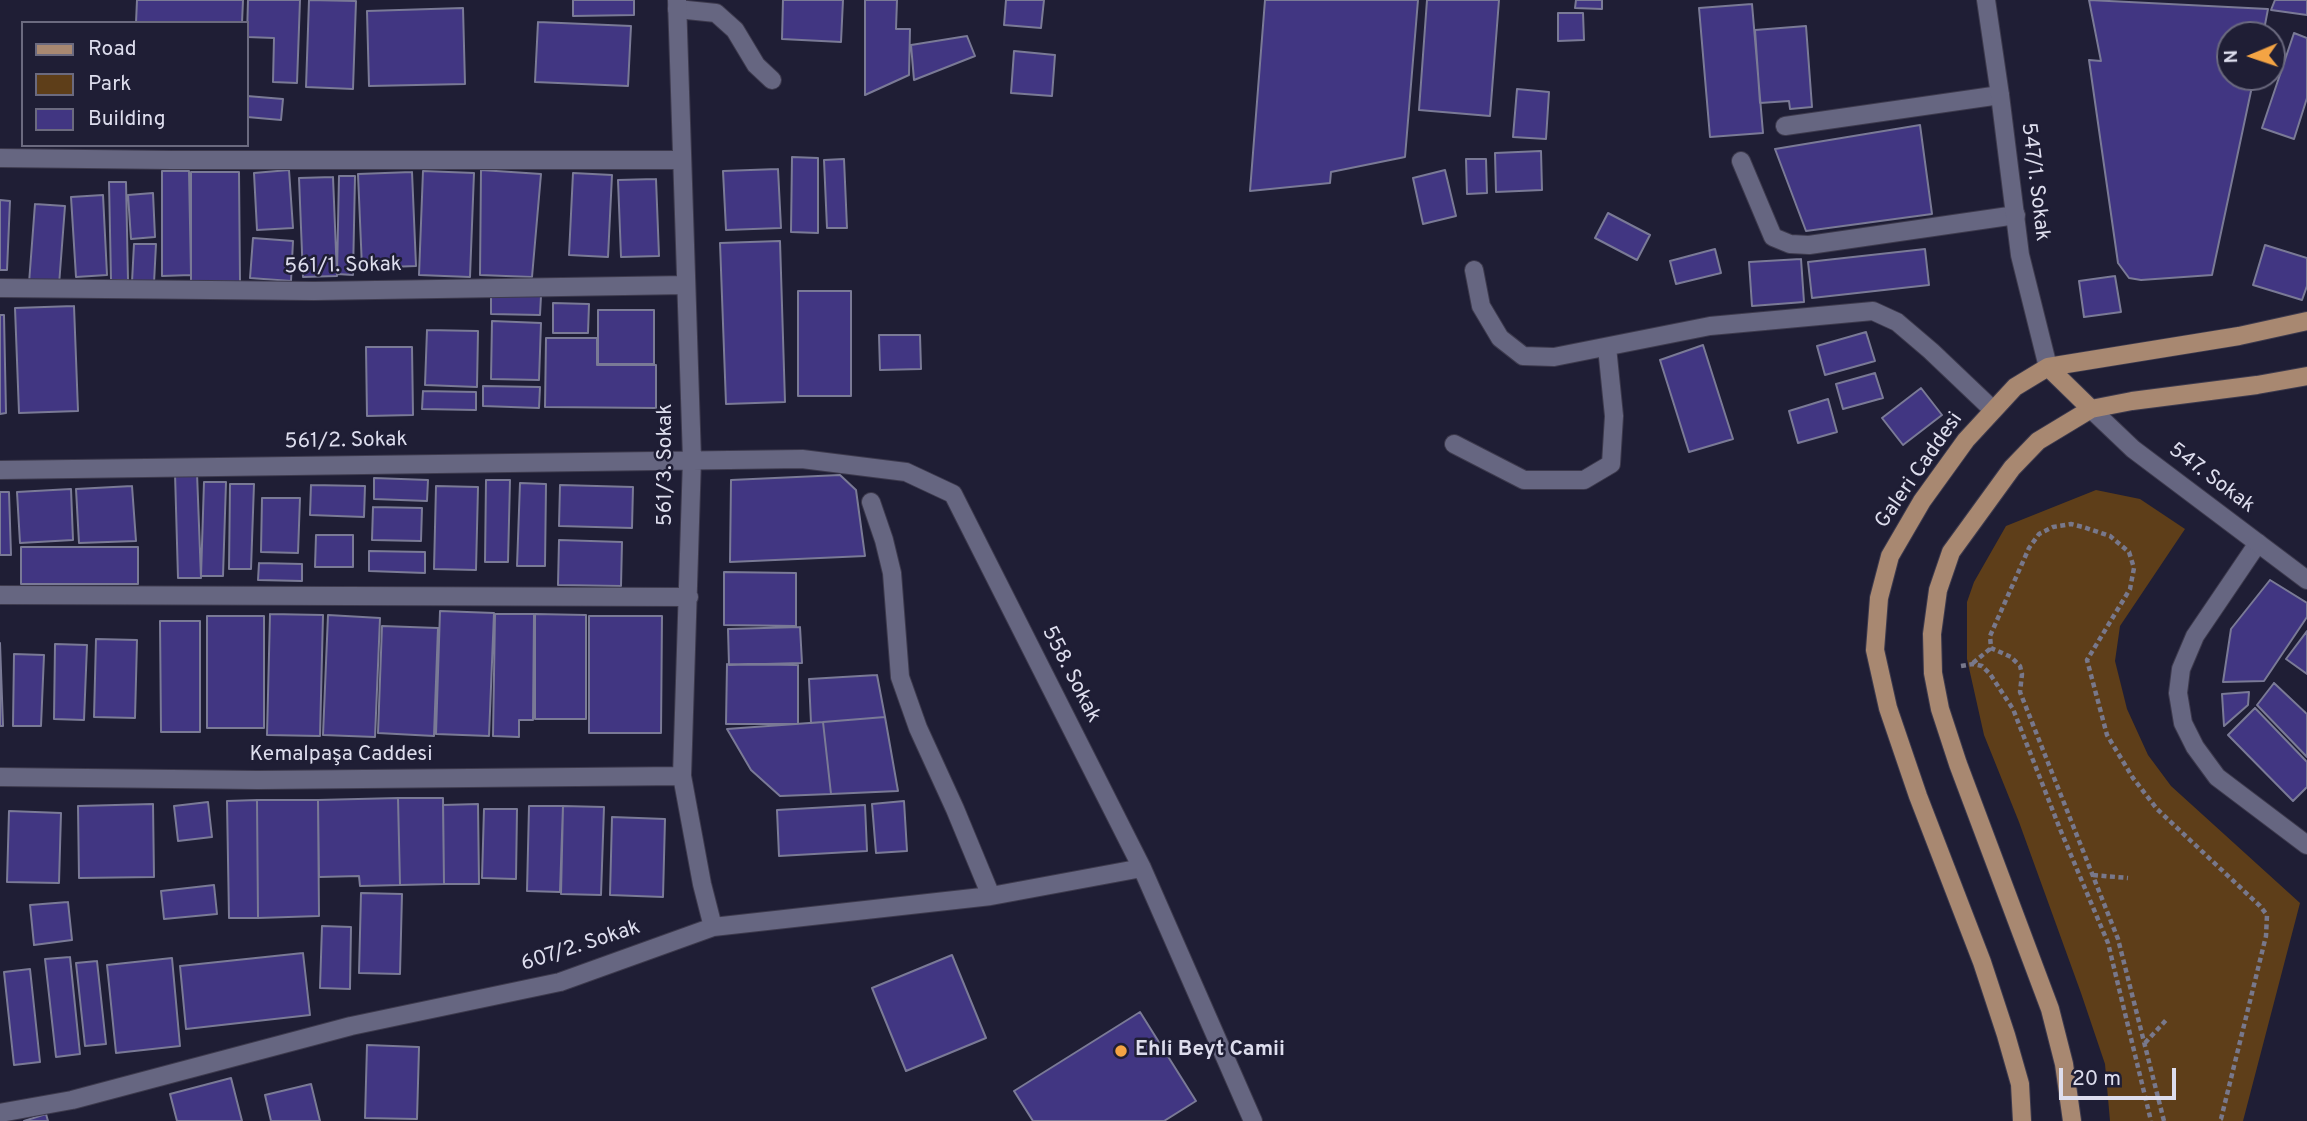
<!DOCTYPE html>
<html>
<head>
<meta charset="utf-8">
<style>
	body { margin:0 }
	#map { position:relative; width:2307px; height:1121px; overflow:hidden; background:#1f1e35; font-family:Overpass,sans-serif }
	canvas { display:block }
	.legend { position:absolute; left:21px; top:21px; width:228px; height:126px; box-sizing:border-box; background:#1f1e35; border:2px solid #6b6a7f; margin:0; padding:9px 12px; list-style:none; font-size:21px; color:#dddded }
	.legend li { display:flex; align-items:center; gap:14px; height:35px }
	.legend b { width:35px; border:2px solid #6b6a7f }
	.north { position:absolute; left:2216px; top:21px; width:70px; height:70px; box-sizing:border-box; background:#1f1e35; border:2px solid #6b6a7f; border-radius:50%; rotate:268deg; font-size:19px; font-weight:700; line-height:28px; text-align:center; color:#dddded }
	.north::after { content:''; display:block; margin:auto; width:24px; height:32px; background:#f4a444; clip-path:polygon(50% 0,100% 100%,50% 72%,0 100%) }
	.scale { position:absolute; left:2059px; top:1068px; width:117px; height:32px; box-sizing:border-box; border:4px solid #dddded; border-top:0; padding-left:9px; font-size:21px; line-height:24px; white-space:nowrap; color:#dddded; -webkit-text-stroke:5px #1f1e35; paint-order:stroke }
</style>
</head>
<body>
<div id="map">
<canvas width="2307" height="1121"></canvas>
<ul class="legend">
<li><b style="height:9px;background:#a88871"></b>Road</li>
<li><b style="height:19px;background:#5e3e19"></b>Park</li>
<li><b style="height:19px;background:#413682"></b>Building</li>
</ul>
<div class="north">N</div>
<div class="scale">20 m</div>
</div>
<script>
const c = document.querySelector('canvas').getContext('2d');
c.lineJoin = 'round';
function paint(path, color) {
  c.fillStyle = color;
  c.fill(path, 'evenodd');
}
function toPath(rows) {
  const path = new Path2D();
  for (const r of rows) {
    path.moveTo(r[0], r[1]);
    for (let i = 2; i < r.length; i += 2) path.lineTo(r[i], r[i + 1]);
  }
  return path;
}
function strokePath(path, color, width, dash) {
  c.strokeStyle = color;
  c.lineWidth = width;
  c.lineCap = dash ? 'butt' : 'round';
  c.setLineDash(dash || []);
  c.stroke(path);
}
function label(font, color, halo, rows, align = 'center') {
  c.font = font + ' Overpass,sans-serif';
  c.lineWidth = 5;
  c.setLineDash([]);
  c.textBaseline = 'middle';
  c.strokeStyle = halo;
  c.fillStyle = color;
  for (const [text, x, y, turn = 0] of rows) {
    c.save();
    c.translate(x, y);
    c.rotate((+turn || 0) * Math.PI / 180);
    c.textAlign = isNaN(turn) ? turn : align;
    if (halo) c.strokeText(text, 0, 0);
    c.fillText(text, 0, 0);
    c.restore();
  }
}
paint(toPath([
	[2096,490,2140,499,2185,529,2120,626,2115,661,2127,709,2148,755,2171,786,2300,903,2243,1121,2110,1121,2105,1064,2081,993,2019,822,1984,735,1967,659,1967,602,1974,582,2006,526]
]), '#5e3e19');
const building = toPath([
	[137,0,243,0,242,23,136,23,137,0],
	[248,0,300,0,297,83,273,82,274,38,247,37,248,0],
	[309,0,356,1,353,89,306,87,309,0],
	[573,0,634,0,634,15,573,16,573,0],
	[783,0,843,0,841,42,782,39,783,0],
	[865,0,897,0,896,29,910,29,909,75,865,95,865,0],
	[1006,0,1044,0,1041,28,1004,25,1006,0],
	[1265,0,1418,0,1405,157,1331,172,1330,183,1250,191,1265,0],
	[1427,0,1499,0,1490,116,1419,110,1427,0],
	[1576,0,1602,0,1602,9,1575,8,1576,0],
	[2089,0,2268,9,2263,35,2230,35,2230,77,2254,77,2212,275,2141,280,2129,278,2118,263,2089,60,2101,61,2089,0],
	[2275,0,2307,0,2307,15,2271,10,2275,0],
	[1752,4,1763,133,1710,137,1699,8,1752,4],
	[463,8,465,84,369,86,367,11,463,8],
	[1558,13,1583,13,1584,40,1558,41,1558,13],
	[538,22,631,26,628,86,535,82,538,22],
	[1806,26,1812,107,1790,109,1789,101,1760,103,1755,30,1806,26],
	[2294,33,2307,38,2307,98,2294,139,2262,128,2294,33],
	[967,36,975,56,914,80,911,45,967,36],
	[1014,51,1055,55,1052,96,1011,93,1014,51],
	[1517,89,1549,92,1546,139,1513,137,1517,89],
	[247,96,283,99,281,120,247,117,247,96],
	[1920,125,1932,214,1806,231,1775,149,1920,125],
	[1541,151,1542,190,1496,192,1495,153,1541,151],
	[792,157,818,158,818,233,791,232,792,157],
	[844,159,847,228,827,228,824,160,844,159],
	[1466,159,1486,159,1487,193,1467,194,1466,159],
	[778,169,781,228,726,230,723,171,778,169],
	[289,170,293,228,257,230,254,173,289,170],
	[481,170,541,174,532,277,480,275,481,170],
	[1445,170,1456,216,1423,224,1413,178,1445,170],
	[162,171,189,171,191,275,162,276,162,171],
	[423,171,474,173,470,277,419,275,423,171],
	[191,172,239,172,240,282,191,281,191,172],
	[412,172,416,266,362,268,358,174,412,172],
	[573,173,612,175,608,257,569,255,573,173],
	[339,176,355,176,353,275,337,274,339,176],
	[333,177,337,276,303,277,299,178,333,177],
	[656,179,659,256,621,257,618,180,656,179],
	[109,182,126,182,128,280,111,280,109,182],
	[153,193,155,237,131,239,128,195,153,193],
	[103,195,107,275,76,277,71,197,103,195],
	[0,200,10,201,7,270,0,270,0,200],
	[35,204,65,206,59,285,29,283,35,204],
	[1608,213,1650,235,1637,260,1595,238,1608,213],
	[253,238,293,241,291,281,250,278,253,238],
	[780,241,785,402,726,404,720,243,780,241],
	[134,244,156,244,154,283,132,282,134,244],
	[2265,245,2307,258,2307,286,2302,300,2253,285,2265,245],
	[1715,249,1721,273,1676,284,1670,261,1715,249],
	[1925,249,1929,285,1812,298,1808,262,1925,249],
	[1801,259,1804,302,1752,306,1749,262,1801,259],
	[2115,276,2121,312,2084,317,2079,281,2115,276],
	[798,291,851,291,851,396,798,396,798,291],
	[491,295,541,296,540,315,491,314,491,295],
	[553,303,589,304,588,333,553,333,553,303],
	[74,306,78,411,19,413,15,308,74,306],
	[598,310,654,310,654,364,598,364,598,310],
	[0,315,4,315,6,413,0,414,0,315],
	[492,321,541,323,539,380,491,379,492,321],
	[427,330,478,331,477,387,425,385,427,330],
	[1866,332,1875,361,1825,375,1817,346,1866,332],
	[879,335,920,335,921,369,880,370,879,335],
	[546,338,597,338,597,365,656,365,656,408,545,407,546,338],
	[1703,345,1733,439,1689,452,1660,360,1703,345],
	[366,347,412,347,413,415,367,416,366,347],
	[1875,373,1883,398,1843,409,1836,384,1875,373],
	[483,386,540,387,539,408,483,406,483,386],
	[1921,388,1942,415,1903,445,1882,418,1921,388],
	[423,391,476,392,476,410,422,409,423,391],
	[1828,399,1837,432,1798,443,1789,411,1828,399],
	[175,473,197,473,201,578,178,578,175,473],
	[840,475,856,490,865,556,730,562,731,480,840,475],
	[374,478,428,480,427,501,374,499,374,478],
	[486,480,510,480,508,562,485,562,486,480],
	[204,482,226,482,223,576,201,576,204,482],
	[520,483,546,484,545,566,517,566,520,483],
	[230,484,254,484,251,569,229,569,230,484],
	[311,485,365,486,364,517,310,515,311,485],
	[560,485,633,487,632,528,559,526,560,485],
	[132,486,136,541,79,543,76,489,132,486],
	[436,486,478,487,476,570,434,569,436,486],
	[71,489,73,540,20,543,17,492,71,489],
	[0,492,9,492,11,555,0,555,0,492],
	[262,498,300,498,298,553,261,552,262,498],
	[373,507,422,508,421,541,372,540,373,507],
	[316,535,353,535,353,567,315,567,316,535],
	[559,540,622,542,621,586,558,585,559,540],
	[21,547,138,547,138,584,21,584,21,547],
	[369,551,425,552,425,573,369,571,369,551],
	[259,563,302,564,302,581,258,580,259,563],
	[724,572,796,573,796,626,724,625,724,572],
	[2270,580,2307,603,2307,617,2264,681,2223,682,2231,629,2270,580],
	[440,611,494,613,489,736,436,734,440,611],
	[270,614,323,615,320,736,267,735,270,614],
	[495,614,534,614,533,720,519,720,519,737,493,736,495,614],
	[535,614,586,615,586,719,535,719,535,614],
	[328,615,380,618,375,737,323,735,328,615],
	[207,616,264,616,264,728,207,728,207,616],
	[589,616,662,616,661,733,589,733,589,616],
	[160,621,200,621,200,732,161,732,160,621],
	[382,626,438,628,434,736,378,733,382,626],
	[800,627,802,663,729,665,728,629,800,627],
	[2307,631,2307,674,2286,659,2307,631],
	[96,639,137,640,135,718,94,717,96,639],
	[0,643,3,726,0,726,0,643],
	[55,644,87,645,84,720,54,719,55,644],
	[14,654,44,655,41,726,13,726,14,654],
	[727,664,798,665,798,724,726,724,727,664],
	[877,675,885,717,811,723,809,679,877,675],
	[2274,683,2307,714,2307,757,2257,705,2274,683],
	[2249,692,2248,705,2224,726,2222,694,2249,692],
	[2255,708,2307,762,2307,787,2293,801,2228,735,2255,708],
	[885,717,898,791,831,794,823,722,885,717],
	[823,722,831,794,780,796,751,770,727,729,823,722],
	[398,798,400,885,360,886,359,876,319,877,318,800,398,798],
	[398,798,443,798,444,884,400,885,398,798],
	[257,800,318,800,319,916,258,918,257,800],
	[257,800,258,918,229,918,227,801,257,800],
	[904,801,907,851,876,853,872,804,904,801],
	[208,802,212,837,178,841,174,806,208,802],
	[153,804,154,877,79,878,78,806,153,804],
	[478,804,479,884,444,884,443,805,478,804],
	[865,805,867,851,779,856,777,810,865,805],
	[529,806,563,806,560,892,527,891,529,806],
	[563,806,604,807,601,895,561,894,563,806],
	[484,809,517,809,516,879,482,878,484,809],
	[9,811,61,813,59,883,7,882,9,811],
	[612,817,665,819,663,897,610,895,612,817],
	[214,885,217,914,164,919,161,891,214,885],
	[361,893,402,894,400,974,359,973,361,893],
	[68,902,72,940,34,945,30,905,68,902],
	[322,926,351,927,350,989,320,988,322,926],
	[303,953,310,1015,186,1029,180,966,303,953],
	[952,955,986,1038,906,1071,872,988,952,955],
	[70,957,80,1054,56,1057,45,959,70,957],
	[172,958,180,1046,116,1053,107,965,172,958],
	[97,961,106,1044,85,1046,76,963,97,961],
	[30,969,40,1062,14,1065,4,972,30,969],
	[1140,1012,1196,1101,1164,1121,1033,1121,1014,1091,1140,1012],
	[367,1045,419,1047,417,1119,365,1118,367,1045],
	[231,1078,242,1121,177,1121,170,1094,231,1078],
	[311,1084,320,1121,271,1121,265,1095,311,1084],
	[46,1114,48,1121,24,1121,46,1114]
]);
paint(building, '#413682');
strokePath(building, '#7a7a96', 2);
const service = toPath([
	[677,9,716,13,735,30,756,65,772,80],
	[1785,126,2000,95],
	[1741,161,1773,237,1790,244,1809,245,2016,215],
	[1474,270,1481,306,1500,338,1523,356,1554,357,1710,326,1873,311,1897,322,1931,351,1993,410],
	[1454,444,1524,480,1584,480,1611,464,1614,416,1607,347],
	[2258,543,2195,636,2181,669,2178,693,2183,723,2195,747,2217,777,2307,845]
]);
const minor = toPath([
	[677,0,692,459,682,776,702,884,713,927],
	[0,158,172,160,682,160],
	[0,288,314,291,686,285],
	[0,470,802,459,906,472,953,494,1142,868,1253,1121],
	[871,502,884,540,892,573,900,677,918,728,955,809,991,896],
	[0,595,689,597],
	[0,777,258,780,682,776],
	[0,1113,72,1100,351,1026,560,982,713,927,991,896,1142,868]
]);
const tertiary = toPath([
	[1986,0,2000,95,2020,255,2048,367],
	[2091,409,2133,449,2307,580]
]);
const primary = toPath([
	[2048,367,2091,409],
	[2022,1121,2020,1084,2006,1035,1982,962,1918,796,1888,708,1875,650,1879,598,1890,556,1922,501,1966,440,2015,387,2048,367,2239,336,2307,321],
	[2072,1121,2064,1064,2050,1009,1958,764,1940,709,1933,673,1932,634,1938,590,1951,552,2012,468,2038,441,2091,409,2132,401,2257,385,2307,376]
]);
strokePath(service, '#3d3a4d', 20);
strokePath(minor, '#3d3a4d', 20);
strokePath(tertiary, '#3d3a4d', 20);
strokePath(primary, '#3d3a4d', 20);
strokePath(toPath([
	[1973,663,1991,648],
	[1961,666,1973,664,1982,666,1990,674,2013,709,2060,829,2108,943,2151,1121],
	[2093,875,2128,878],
	[2145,1043,2168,1018],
	[2164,1121,2118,939,2020,692,2022,674,2020,666,2011,657,1991,648,1990,636,2029,548,2039,534,2053,527,2071,524,2083,527,2110,536,2129,552,2134,568,2130,589,2087,660,2107,735,2133,778,2157,809,2260,906,2267,915,2266,936,2221,1119,2218,1121]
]), '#78788b', 4.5, [5, 3.5]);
strokePath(service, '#666681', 18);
strokePath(minor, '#666681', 18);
strokePath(tertiary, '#666681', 18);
strokePath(primary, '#a88871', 18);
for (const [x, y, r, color] of [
	[1121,1051,7,"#f4a444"]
]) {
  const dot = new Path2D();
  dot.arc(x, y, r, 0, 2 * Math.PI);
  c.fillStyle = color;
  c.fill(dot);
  strokePath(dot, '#1f1e35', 2.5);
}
label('21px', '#dddded', '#1f1e35', [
	["547/1. Sokak",2034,182,83],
	["561/1. Sokak",343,267,-1],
	["561/2. Sokak",346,442,-1],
	["561/3. Sokak",667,465,-90],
	["Galeri Caddesi",1920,471,-55],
	["547. Sokak",2211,479,37],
	["558. Sokak",1070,675,63],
	["Kemalpaşa Caddesi",341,756],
	["607/2. Sokak",581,947,-18]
]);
label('bold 21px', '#dddded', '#1f1e35', [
	["Ehli Beyt Camii",1135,1051]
], 'left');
</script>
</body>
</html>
